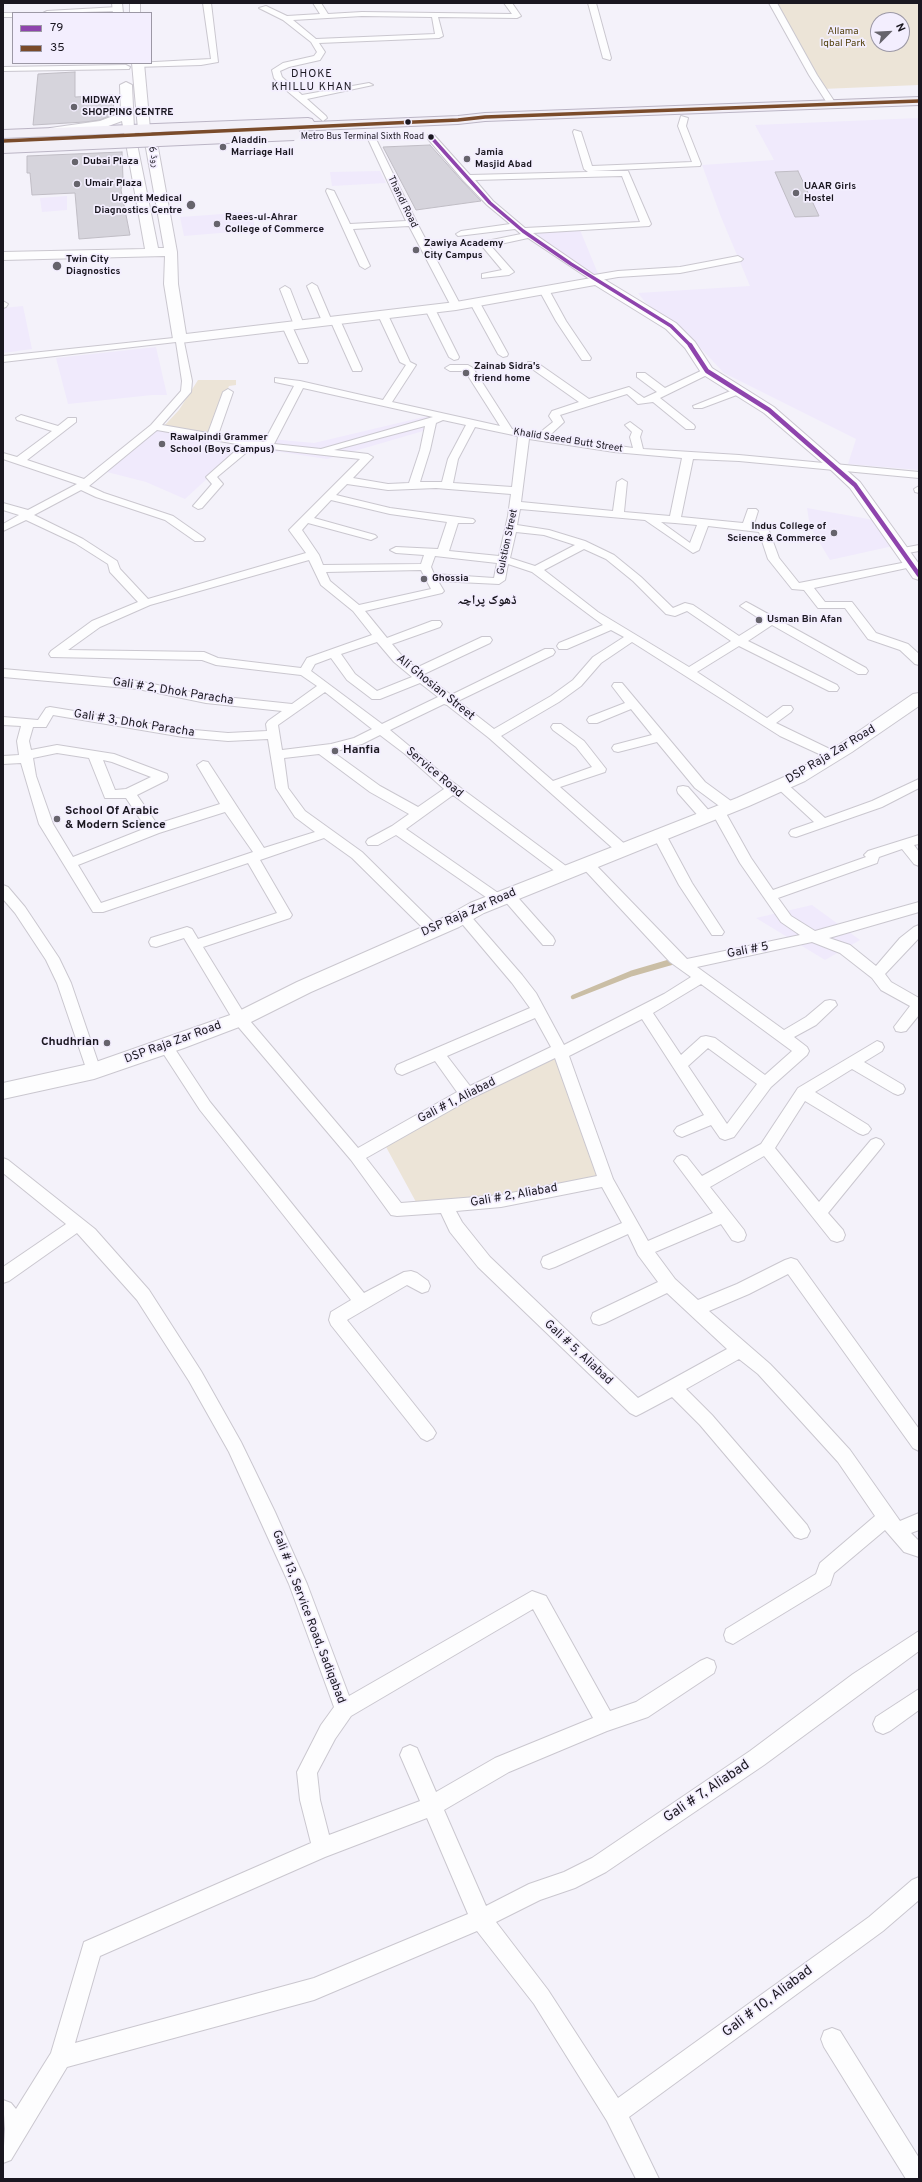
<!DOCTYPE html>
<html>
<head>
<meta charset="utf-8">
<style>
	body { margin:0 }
	#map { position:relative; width:922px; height:2182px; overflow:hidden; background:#f4f2fa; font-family:Overpass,sans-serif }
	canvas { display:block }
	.frame { position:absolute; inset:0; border:4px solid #1a1720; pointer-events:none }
	.legend { position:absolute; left:12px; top:12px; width:140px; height:52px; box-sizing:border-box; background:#f3eefe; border:1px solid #9c98a5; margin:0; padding:5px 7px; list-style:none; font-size:12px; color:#1a1720 }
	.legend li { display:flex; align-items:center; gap:8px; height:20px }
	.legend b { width:20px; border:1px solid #9c98a5 }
	.north { position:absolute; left:870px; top:12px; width:40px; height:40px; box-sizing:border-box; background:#f3eefe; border:1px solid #9c98a5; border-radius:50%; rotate:66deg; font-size:11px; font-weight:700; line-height:16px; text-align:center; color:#1a1720 }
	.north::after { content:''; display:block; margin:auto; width:14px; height:18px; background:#66646c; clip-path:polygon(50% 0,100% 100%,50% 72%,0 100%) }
</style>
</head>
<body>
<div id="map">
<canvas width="922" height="2182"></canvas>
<div class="frame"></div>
<ul class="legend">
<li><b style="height:5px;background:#8e44ad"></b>79</li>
<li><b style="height:5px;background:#7a4b2a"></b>35</li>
</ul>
<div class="north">N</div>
</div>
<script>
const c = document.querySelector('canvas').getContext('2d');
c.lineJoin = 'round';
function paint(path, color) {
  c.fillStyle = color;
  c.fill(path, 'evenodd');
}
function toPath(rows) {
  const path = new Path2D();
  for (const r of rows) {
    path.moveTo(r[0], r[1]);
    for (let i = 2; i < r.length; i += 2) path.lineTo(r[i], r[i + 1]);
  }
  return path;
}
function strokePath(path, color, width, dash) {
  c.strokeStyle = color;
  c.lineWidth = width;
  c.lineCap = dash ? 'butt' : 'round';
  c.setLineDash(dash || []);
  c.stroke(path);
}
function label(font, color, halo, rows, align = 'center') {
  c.font = font + ' Overpass,"Noto Naskh Arabic",sans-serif';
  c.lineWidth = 3.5;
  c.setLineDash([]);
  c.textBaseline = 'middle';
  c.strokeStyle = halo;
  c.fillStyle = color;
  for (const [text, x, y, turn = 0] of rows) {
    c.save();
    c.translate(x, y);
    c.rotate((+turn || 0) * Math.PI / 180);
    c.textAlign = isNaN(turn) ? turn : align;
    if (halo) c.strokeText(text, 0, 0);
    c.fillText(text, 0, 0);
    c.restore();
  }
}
paint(toPath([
	[919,118,919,470,848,464,856,439,724,373,693,340,645,302,638,293,750,286,721,217,702,165,774,160,755,125],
	[380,171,386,183,332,186,330,172],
	[67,196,67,210,42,212,40,198],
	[251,212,256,230,184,236,180,217],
	[580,230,599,276,595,275,572,262,530,232],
	[23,306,32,349,3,353,3,308],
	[156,347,167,395,152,395,68,404,56,358],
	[428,416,437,427,327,459,254,448,260,438,314,443],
	[156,430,207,441,234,454,185,499,146,482,107,472],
	[807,508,874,520,893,546,830,560,810,527],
	[812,905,860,940,825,960,756,918]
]), '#f0eafc');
paint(toPath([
	[773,3,919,3,919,85,822,89],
	[878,20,902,20,902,44,878,44],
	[198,380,236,380,236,385,229,386,225,395,211,433,163,427,179,410],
	[557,1055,601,1177,487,1199,416,1202,385,1145,457,1103]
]), '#ece4d7');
strokePath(toPath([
	[672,961,674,962,632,974,573,997,631,973,672,961]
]), '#cabea5', 4.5);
const building = toPath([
	[75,72,75,97,113,95,114,114,100,120,85,122,33,125,38,74,75,72],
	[430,145,462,181,481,201,416,210,383,147,430,145],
	[122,152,123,179,121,190,130,235,79,239,75,193,32,195,30,173,27,173,27,156,122,152],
	[798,171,819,216,795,217,775,172,798,171]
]);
paint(building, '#d6d4dc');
strokePath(building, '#c0bdc5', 1);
const street = toPath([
	[203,3,211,3,218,62,201,65,135,67,134,65,136,63,211,59,203,3],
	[313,3,321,3,328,14,362,12,512,14,504,3,512,3,521,16,517,18,438,17,443,36,439,38,319,43,325,52,320,60,289,67,280,71,282,77,302,95,369,83,373,85,307,99,326,116,327,118,323,121,280,85,274,78,272,70,283,63,314,56,317,52,311,42,283,20,259,8,266,6,287,16,320,14,313,3],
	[362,16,432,17,435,34,316,39,293,20,362,16],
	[588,3,596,3,611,58,610,60,603,58,588,3],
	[769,3,777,3,817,75,836,104,835,106,829,106,809,75,769,3],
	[118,7,121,7,121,11,43,13,47,11,118,7],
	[3,13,14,13,13,17,3,17,3,13],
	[126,65,130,67,129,69,3,71,3,67,126,65],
	[681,116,688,118,686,126,701,164,700,166,592,171,628,171,651,224,649,226,533,233,594,275,618,271,680,267,738,256,743,259,741,261,680,273,618,277,601,280,600,283,597,284,528,238,491,246,514,272,509,275,482,278,482,274,502,270,482,246,482,242,521,234,515,229,458,236,456,234,461,231,510,224,487,205,463,180,428,139,428,135,434,135,470,175,588,172,584,169,573,132,574,130,581,132,592,166,692,162,678,126,681,116],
	[622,176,640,222,525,228,493,201,475,180,622,176],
	[372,136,376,139,417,223,461,306,459,308,453,308,451,306,409,226,353,229,370,266,365,269,360,266,326,191,327,189,334,191,350,224,406,221,368,139,372,136],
	[312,283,317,286,331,319,335,317,340,320,362,369,361,371,353,371,352,369,331,322,327,324,322,321,307,286,312,283],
	[285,286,290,289,304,325,302,327,299,328,294,325,280,289,285,286],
	[544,287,549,290,566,321,591,358,590,360,582,360,556,321,539,290,544,287],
	[475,300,480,303,508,354,507,356,503,357,498,354,470,303,475,300],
	[3,301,8,304,6,307,3,308,3,301],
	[430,306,435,309,459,357,458,359,454,360,449,357,425,309,430,306],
	[383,312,388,315,410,362,416,365,392,402,500,426,465,371,450,371,445,368,450,365,468,365,473,368,512,429,538,434,553,422,549,416,552,411,579,402,528,366,528,362,536,362,589,399,629,387,644,398,657,392,637,377,637,373,645,373,665,388,707,368,711,369,711,373,660,398,694,425,695,427,694,429,686,429,653,402,638,404,627,394,560,415,564,422,549,436,633,448,630,437,632,432,625,425,630,422,642,431,640,437,643,449,739,455,919,472,919,478,739,461,693,459,681,517,743,523,748,509,756,509,758,511,754,524,768,528,779,558,799,583,912,561,916,562,918,564,916,566,814,588,825,602,852,602,876,633,908,644,919,654,919,665,915,664,900,650,868,639,845,608,818,608,804,590,792,589,768,559,759,532,708,526,699,550,693,553,645,520,520,509,517,525,549,530,585,541,614,555,641,577,673,608,685,603,693,605,739,636,763,621,740,606,746,602,750,604,866,668,868,671,866,674,858,674,772,625,748,641,837,685,839,688,837,691,829,691,739,646,697,672,767,718,783,706,791,706,793,709,791,712,776,723,838,753,840,756,838,759,830,759,780,736,632,642,601,663,581,686,559,702,501,736,553,781,592,767,576,747,553,730,551,727,553,724,561,724,584,741,606,769,605,772,560,787,627,846,629,849,627,852,617,852,489,738,447,705,444,704,390,730,450,780,570,869,572,872,570,875,560,875,453,795,406,829,501,895,508,890,513,892,553,937,555,941,553,945,543,945,504,900,498,904,493,902,396,835,378,845,368,845,366,842,368,839,392,826,409,814,370,792,319,754,284,758,288,788,305,811,362,852,438,927,440,930,438,933,428,933,352,858,324,838,260,860,292,915,290,918,203,947,245,1015,358,1148,457,1092,435,1061,402,1075,397,1073,395,1069,397,1065,530,1008,512,983,458,919,456,916,458,913,468,913,522,975,536,993,564,1045,664,994,691,977,670,962,581,866,579,863,581,860,591,860,687,959,800,935,781,922,740,863,711,811,713,808,722,808,695,788,657,742,618,752,614,751,612,748,614,745,652,735,631,709,597,723,589,723,587,720,589,717,625,703,612,686,614,683,622,683,705,782,735,804,737,807,735,810,730,811,723,808,751,858,773,890,866,857,864,855,868,851,919,835,919,844,914,845,919,852,919,866,914,864,902,849,879,857,877,863,778,898,791,916,815,931,919,902,919,912,829,938,850,945,876,966,900,938,914,927,919,925,919,938,885,974,891,982,919,998,919,1015,906,1031,901,1032,896,1031,894,1027,910,1006,881,990,872,978,840,953,812,942,697,967,784,1030,806,1017,825,1001,830,1000,835,1001,837,1005,816,1025,794,1037,807,1047,809,1051,807,1055,771,1087,734,1137,725,1140,720,1138,711,1125,682,1137,677,1135,674,1131,677,1127,704,1115,642,1019,569,1056,613,1179,648,1241,713,1213,674,1161,677,1157,682,1155,687,1157,702,1176,761,1144,798,1088,877,1041,882,1043,884,1047,882,1051,864,1062,903,1085,905,1089,903,1093,898,1095,893,1093,852,1069,815,1092,868,1125,871,1129,868,1133,863,1135,858,1133,805,1101,775,1148,819,1202,871,1140,876,1138,881,1140,884,1144,881,1148,828,1213,843,1230,845,1235,843,1240,837,1242,831,1240,764,1156,710,1187,744,1230,746,1235,744,1240,738,1242,732,1240,721,1224,655,1252,675,1279,698,1300,737,1284,785,1260,791,1258,797,1260,919,1429,919,1451,913,1448,788,1274,749,1294,709,1311,770,1364,795,1390,850,1450,900,1521,919,1513,919,1530,911,1533,919,1541,919,1557,904,1552,885,1530,834,1573,830,1585,733,1644,726,1641,724,1635,726,1629,816,1574,820,1563,875,1516,838,1462,758,1374,739,1359,686,1389,712,1415,807,1525,810,1531,807,1537,801,1539,795,1537,700,1425,672,1397,642,1413,636,1416,630,1413,478,1267,450,1232,441,1213,397,1216,391,1215,351,1160,235,1023,184,938,156,947,151,946,149,942,151,938,187,927,192,929,198,939,277,913,248,863,103,912,93,912,39,824,21,763,3,764,3,756,19,755,17,741,21,726,3,725,3,717,38,720,46,708,50,707,183,729,228,733,267,731,266,724,268,721,282,711,206,703,138,689,3,677,3,669,138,681,206,695,292,704,317,686,301,675,216,665,202,660,51,657,49,654,51,651,92,621,138,602,110,572,108,564,75,543,26,520,3,531,3,524,19,515,3,510,3,503,28,510,77,484,3,459,3,453,17,457,52,431,17,420,16,418,21,415,58,426,68,418,76,418,76,422,27,460,84,479,151,425,181,391,182,381,176,342,3,362,3,356,183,337,192,381,191,392,162,425,208,433,223,392,228,389,233,392,218,435,264,442,294,386,275,382,275,378,300,381,383,400,406,365,400,362,378,315,383,312],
	[303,388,433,417,321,449,274,444,303,388],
	[443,420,466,425,448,459,442,482,420,482,430,450,436,423,443,420],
	[425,426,420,450,409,483,388,484,353,478,373,457,368,454,334,450,425,426],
	[475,427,518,436,512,487,453,483,458,459,475,427],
	[157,430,242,445,206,477,212,484,193,506,198,509,202,508,223,484,217,477,253,447,360,459,289,530,306,553,148,599,120,569,117,561,83,539,34,515,81,490,96,497,165,520,195,541,203,541,205,539,203,537,173,516,104,493,89,486,157,430],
	[529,439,614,452,682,458,670,516,624,512,627,482,622,479,617,482,613,511,521,502,529,439],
	[347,484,388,490,436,488,511,494,508,516,499,556,449,551,458,523,473,523,475,521,473,519,390,508,336,495,347,484],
	[331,500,390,514,447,522,438,549,396,547,390,550,396,553,424,555,421,564,323,565,319,555,302,530,308,523,371,540,377,537,375,535,314,518,331,500],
	[661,522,675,523,697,525,690,543,661,522],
	[516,532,544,535,575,545,535,566,510,558,516,532],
	[584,549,606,559,633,581,666,614,675,616,687,611,731,641,689,667,598,612,544,570,584,549],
	[435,556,497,563,494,578,434,574,431,567,435,556],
	[309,560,321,585,353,611,372,635,307,658,301,668,218,658,204,652,68,650,100,627,150,605,309,560],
	[508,564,532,572,603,625,559,643,557,646,559,649,567,649,611,630,624,637,593,657,573,680,551,696,494,729,458,701,553,655,555,652,553,649,545,649,451,695,424,674,490,643,492,640,490,637,482,637,416,668,402,656,392,644,440,627,442,624,440,621,432,621,387,638,365,611,442,593,444,591,438,581,499,584,505,580,508,564],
	[421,570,431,589,359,605,330,581,326,572,421,570],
	[377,642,394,662,412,677,377,691,355,674,341,654,377,642],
	[331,658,347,680,372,699,380,699,420,683,438,697,382,724,311,671,315,664,331,658],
	[325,692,372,729,354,738,331,744,282,750,278,725,325,692],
	[53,715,183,737,228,741,268,739,276,788,295,817,315,832,264,848,208,762,203,761,197,765,220,804,157,824,137,795,167,780,168,777,167,774,114,754,57,745,31,750,29,741,33,727,46,727,53,715],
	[380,735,405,754,444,789,418,807,380,786,333,752,362,744,380,735],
	[57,753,89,758,105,798,126,798,146,828,73,857,53,824,36,776,33,758,57,753],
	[103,760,112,762,151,777,126,789,115,790,103,760],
	[225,812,253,852,101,903,78,865,159,833,225,812],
	[701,984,792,1051,765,1075,715,1038,706,1036,701,1037,681,1055,653,1013,701,984],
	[535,1018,551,1047,470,1086,447,1056,535,1018],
	[708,1048,757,1084,727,1124,688,1066,708,1048],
	[555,1058,597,1176,501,1195,401,1203,366,1158,472,1098,555,1058],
	[602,1187,622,1223,543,1257,541,1262,543,1267,549,1269,555,1267,628,1234,638,1255,658,1282,593,1313,591,1318,593,1323,599,1325,605,1323,667,1293,727,1349,638,1398,490,1257,462,1222,456,1211,501,1207,602,1187],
	[287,323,292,326,308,361,307,363,299,363,298,361,282,326,287,323],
	[738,388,742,389,742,393,702,408,694,408,693,406,738,388],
	[919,486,919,493,915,492,914,489,919,486],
	[919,545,919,551,902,554,896,551,898,549,919,545],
	[919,779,919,788,882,807,796,837,791,836,789,833,791,830,814,822,774,785,780,781,785,782,825,818,872,801,919,779],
	[683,786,688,787,711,813,713,816,711,819,701,819,678,793,677,790,678,787,683,786],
	[659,830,664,831,692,883,722,929,724,932,722,935,712,935,679,885,652,834,654,831,659,830],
	[3,885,8,887,25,907,59,958,71,983,101,1071,99,1075,94,1077,89,1075,87,1071,57,983,46,960,15,913,3,899,3,885],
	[166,1041,171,1043,210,1102,364,1293,404,1272,411,1271,417,1273,428,1281,430,1286,428,1291,422,1293,407,1285,347,1320,433,1428,436,1433,433,1438,427,1441,421,1438,331,1325,329,1320,331,1312,351,1300,200,1110,159,1047,161,1043,166,1041],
	[3,1158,8,1160,95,1229,149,1290,201,1371,241,1442,275,1512,307,1584,349,1696,532,1591,546,1596,610,1711,636,1702,700,1661,707,1658,714,1661,716,1667,714,1673,648,1717,607,1731,509,1772,444,1810,486,1906,529,1884,564,1872,592,1858,750,1751,853,1674,919,1631,919,1651,764,1765,606,1872,575,1888,540,1900,496,1922,548,1990,618,2098,869,1917,912,1880,919,1877,919,1900,883,1931,629,2117,659,2179,636,2179,607,2121,534,2004,477,1931,314,2000,67,2067,11,2160,3,2163,5,2129,3,2100,11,2103,16,2109,51,2053,84,1942,311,1843,300,1800,297,1772,321,1725,334,1707,289,1584,229,1452,189,1381,137,1300,77,1233,9,1281,3,1283,3,1267,66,1224,3,1173,3,1158],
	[533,1609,593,1718,495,1758,436,1792,417,1748,410,1745,403,1748,400,1755,420,1801,329,1835,320,1800,317,1773,335,1739,351,1716,533,1609],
	[427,1818,468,1914,314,1978,75,2043,100,1956,325,1857,427,1818],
	[919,1689,919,1710,890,1731,883,1734,876,1731,873,1724,876,1717,919,1689],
	[832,2028,840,2031,919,2158,919,2179,906,2179,824,2047,821,2039,824,2031,832,2028]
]);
const secondary = toPath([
	[112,3,122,3,123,13,113,13,112,3],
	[130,3,140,3,140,13,130,13,130,3],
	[132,63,144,63,150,129,158,148,177,252,178,284,186,334,456,302,597,277,602,278,676,323,695,342,712,368,774,407,860,482,919,564,919,580,913,578,850,488,832,471,764,413,702,374,685,348,666,329,595,285,456,310,180,343,173,339,164,284,165,256,3,260,3,252,145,249,122,121,103,128,50,136,44,132,50,128,100,121,121,113,120,85,126,82,132,85,134,129,158,248,164,248,146,148,138,129,132,63],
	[919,693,919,706,852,752,805,781,749,806,484,913,459,927,311,992,247,1024,184,1048,94,1079,3,1099,3,1083,93,1063,233,1014,297,982,445,917,470,903,737,798,793,773,840,744,913,694,919,693]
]);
const primary = toPath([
	[919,97,919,105,485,121,458,124,293,131,289,130,287,127,3,138,3,130,308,118,312,119,314,122,458,116,485,113,919,97]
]);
strokePath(street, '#cac7cf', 2);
strokePath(secondary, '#cac7cf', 2);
strokePath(primary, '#bbb5c5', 2);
paint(street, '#fdfdfe');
paint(secondary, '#fdfdfe');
paint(primary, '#f2eff7');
const primaryBridge = toPath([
	[3,147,294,134]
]);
strokePath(primaryBridge, '#bbb5c5', 14, []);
strokePath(primaryBridge, '#f2eff7', 12);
strokePath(toPath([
	[431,137,490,203,523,231,571,264,671,326,691,346]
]), '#8e44ad', 3.5);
strokePath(toPath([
	[690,345,707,371,769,410,855,485,919,575]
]), '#8e44ad', 4.5);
strokePath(toPath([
	[3,141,458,120,485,117,919,101]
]), '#7a4b2a', 3.5);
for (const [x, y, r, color] of [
	[74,107,4,"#66646c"],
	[408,122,3.5,"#1a1720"],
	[431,137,3.5,"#1a1720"],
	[223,147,4,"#66646c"],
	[467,159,4,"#66646c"],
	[75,162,4,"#66646c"],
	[77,184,4,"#66646c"],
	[796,193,4,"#66646c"],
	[191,205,5,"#66646c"],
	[217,224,4,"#66646c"],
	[416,250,4,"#66646c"],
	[57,266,5,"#66646c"],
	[466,373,4,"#66646c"],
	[162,444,4,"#66646c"],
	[834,533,4,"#66646c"],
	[424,579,4,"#66646c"],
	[759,620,4,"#66646c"],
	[335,751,4,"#66646c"],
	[57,819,4,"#66646c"],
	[107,1043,4,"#66646c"]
]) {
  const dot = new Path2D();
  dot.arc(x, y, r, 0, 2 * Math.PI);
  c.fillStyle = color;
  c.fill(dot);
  strokePath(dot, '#f3eefe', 1.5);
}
label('9px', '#1a1720', '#f3eefe', [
	["Metro Bus Terminal Sixth Road",424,137]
], 'right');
label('10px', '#53410e', '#f3eefe', [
	["Allama",843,32],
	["Iqbal Park",843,44]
]);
label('bold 10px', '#1a1720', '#f3eefe', [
	["MIDWAY",82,101],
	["SHOPPING CENTRE",82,113],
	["Aladdin",231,141],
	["Marriage Hall",231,153],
	["Jamia",475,153],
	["Masjid Abad",475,165],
	["Dubai Plaza",83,162],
	["Umair Plaza",85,184],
	["UAAR Girls",804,187],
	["Hostel",804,199],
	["Urgent Medical",182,199,"right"],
	["Diagnostics Centre",182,211,"right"],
	["Raees-ul-Ahrar",225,218],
	["College of Commerce",225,230],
	["Zawiya Academy",424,244],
	["City Campus",424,256],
	["Twin City",66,260],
	["Diagnostics",66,272],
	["Zainab Sidra's",474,367],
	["friend home",474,379],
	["Rawalpindi Grammer",170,438],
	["School (Boys Campus)",170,450],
	["Indus College of",826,527,"right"],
	["Science & Commerce",826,539,"right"],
	["Ghossia",432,579],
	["Usman Bin Afan",767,620]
], 'left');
label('10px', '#1a1720', '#f3eefe', [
	["روڈ 6",153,157,79],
	["Thandi Road",402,202,64],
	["Khalid Saeed Butt Street",568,441,9],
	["Gulstion Street",508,542,-78]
]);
c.letterSpacing = '1px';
label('11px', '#1a1720', '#f3eefe', [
	["DHOKE",312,75],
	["KHILLU KHAN",312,88]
]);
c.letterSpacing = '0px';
label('12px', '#1a1720', '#f3eefe', [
	["Ali Ghosian Street",435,688,39],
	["Gali # 2, Dhok Paracha",173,692,9],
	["Gali # 3, Dhok Paracha",134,724,9],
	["DSP Raja Zar Road",831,755,-31],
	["Service Road",434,773,40],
	["DSP Raja Zar Road",469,913,-24],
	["Gali # 5",748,951,-11],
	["DSP Raja Zar Road",173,1043,-20],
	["Gali # 1, Aliabad",457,1101,-27],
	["Gali # 2, Aliabad",514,1196,-10],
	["Gali # 5, Aliabad",578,1353,43],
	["Gali # 13, Service Road, Sadiqabad",308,1617,69]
]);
label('bold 12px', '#1a1720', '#f3eefe', [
	["Hanfia",343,751],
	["School Of Arabic",65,812],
	["& Modern Science",65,826],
	["Chudhrian",99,1043,"right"]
], 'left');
label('bold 13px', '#1a1720', '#f3eefe', [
	["ڈھوک پراچہ",487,601]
]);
label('14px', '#1a1720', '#f3eefe', [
	["Gali # 7, Aliabad",707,1792,-34],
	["Gali # 10, Aliabad",768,2002,-37]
]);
</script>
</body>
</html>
